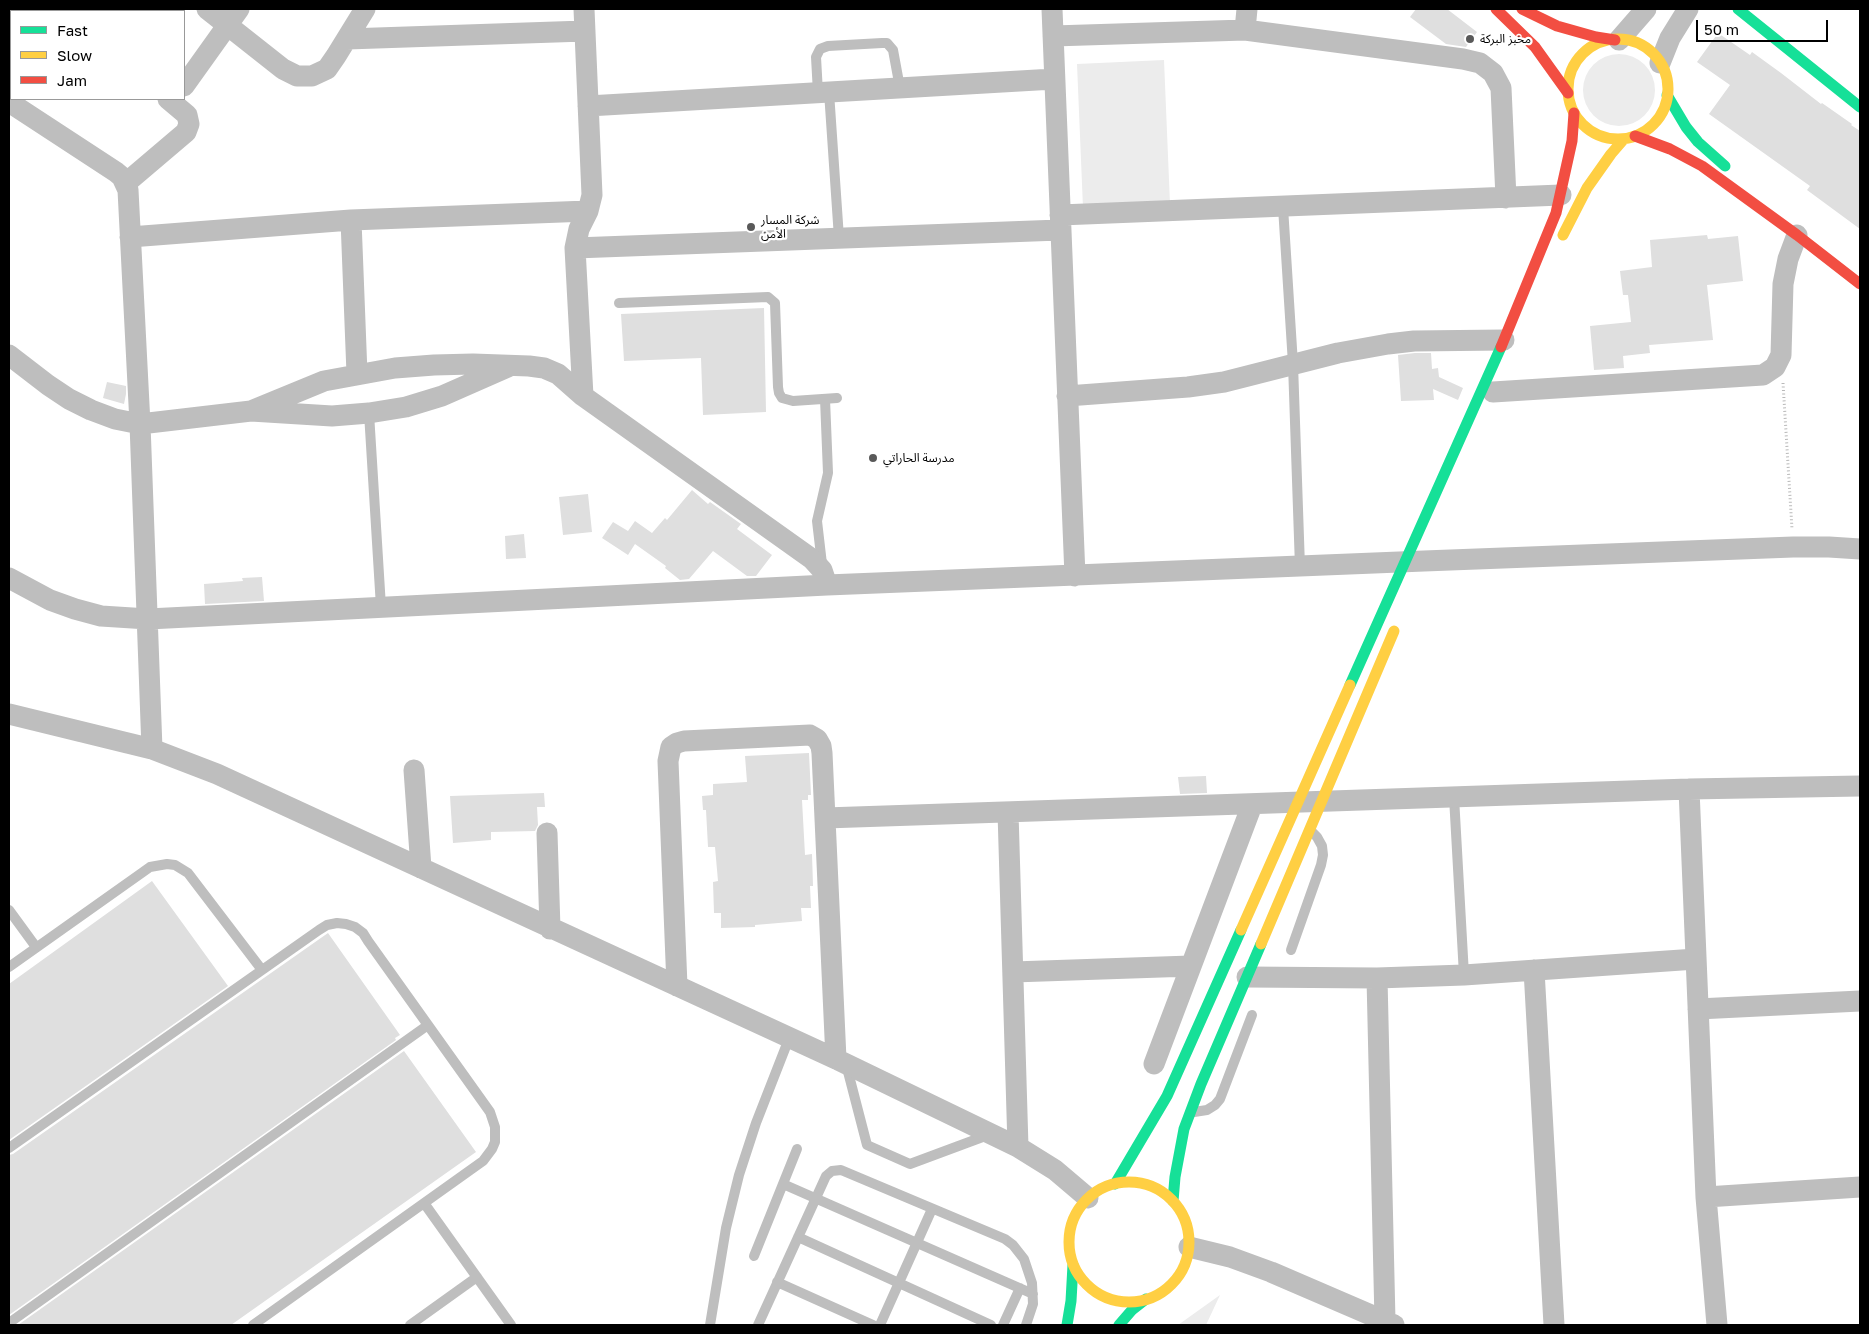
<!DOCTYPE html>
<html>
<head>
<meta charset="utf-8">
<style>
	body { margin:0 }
	#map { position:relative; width:1869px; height:1334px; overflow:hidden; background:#fff; font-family:"Golos Text",sans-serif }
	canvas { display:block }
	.frame { position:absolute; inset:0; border:10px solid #000; pointer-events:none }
	.legend { position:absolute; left:10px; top:10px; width:175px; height:90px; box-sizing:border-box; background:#fff; border:1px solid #999; margin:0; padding:6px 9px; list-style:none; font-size:15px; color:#000 }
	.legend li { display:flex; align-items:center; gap:10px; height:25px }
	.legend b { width:25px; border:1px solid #999 }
	.scale { position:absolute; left:1696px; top:20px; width:132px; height:22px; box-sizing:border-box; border:2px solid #000; border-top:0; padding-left:6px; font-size:15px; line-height:18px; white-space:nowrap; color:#000; -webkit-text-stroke:4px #fff; paint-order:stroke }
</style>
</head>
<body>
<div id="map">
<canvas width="1869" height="1334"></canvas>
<div class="frame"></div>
<ul class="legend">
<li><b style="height:6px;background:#16e098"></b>Fast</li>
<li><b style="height:6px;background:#ffcf43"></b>Slow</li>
<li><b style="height:6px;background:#f24e42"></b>Jam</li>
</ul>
<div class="scale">50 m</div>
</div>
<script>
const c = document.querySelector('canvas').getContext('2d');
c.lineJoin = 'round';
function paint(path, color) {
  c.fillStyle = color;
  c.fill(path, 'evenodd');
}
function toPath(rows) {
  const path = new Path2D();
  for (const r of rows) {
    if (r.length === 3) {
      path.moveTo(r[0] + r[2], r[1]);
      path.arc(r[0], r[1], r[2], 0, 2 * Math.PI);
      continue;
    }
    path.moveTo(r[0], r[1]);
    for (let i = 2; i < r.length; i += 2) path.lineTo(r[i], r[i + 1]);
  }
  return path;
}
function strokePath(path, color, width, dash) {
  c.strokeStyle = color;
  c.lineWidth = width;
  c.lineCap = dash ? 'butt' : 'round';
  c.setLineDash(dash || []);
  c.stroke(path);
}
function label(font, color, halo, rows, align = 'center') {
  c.font = font + ' "Golos Text","Noto Sans Arabic",sans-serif';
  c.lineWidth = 4.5;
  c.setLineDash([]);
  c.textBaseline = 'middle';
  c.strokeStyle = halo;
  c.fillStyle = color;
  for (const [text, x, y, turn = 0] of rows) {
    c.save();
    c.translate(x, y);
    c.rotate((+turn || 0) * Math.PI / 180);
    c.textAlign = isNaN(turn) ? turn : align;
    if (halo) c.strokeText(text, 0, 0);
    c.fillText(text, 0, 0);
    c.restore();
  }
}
paint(toPath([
	[1619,90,36],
	[1164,60,1170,204,1083,208,1077,64],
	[1220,1295,1206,1325,1178,1325]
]), '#ececec');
paint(toPath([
	[1416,9,1447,9,1477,32,1466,47,1446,44,1410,17],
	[1718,33,1750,55,1752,52,1781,73,1821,104,1822,103,1852,124,1851,125,1860,131,1860,229,1807,190,1810,186,1709,114,1730,85,1697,62],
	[1707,235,1708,239,1738,236,1743,281,1707,285,1713,340,1649,345,1650,353,1623,356,1624,368,1594,370,1590,326,1631,322,1628,295,1623,295,1620,271,1652,267,1650,240],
	[764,308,766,412,703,415,701,358,624,361,621,314],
	[1415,353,1431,353,1432,369,1438,368,1439,377,1463,388,1458,400,1433,389,1434,400,1401,401,1398,355],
	[107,382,126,386,126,394,124,404,103,398],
	[692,490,708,504,710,502,741,524,737,529,772,555,756,576,747,576,713,551,689,579,680,580,665,568,666,566,635,544,628,555,602,538,613,522,628,531,635,521,652,533,665,518,667,520],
	[588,494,592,532,563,535,559,497],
	[524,534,526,558,506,559,505,536],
	[262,577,264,601,205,604,204,584,243,581,242,578],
	[809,753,811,795,808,795,808,800,802,800,805,855,812,854,813,886,810,886,811,908,801,908,802,921,755,925,755,927,721,928,721,913,714,913,713,882,718,881,715,847,708,847,706,810,703,810,702,796,713,795,713,784,747,782,745,756],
	[1206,776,1207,793,1180,794,1178,777],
	[544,793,545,807,537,807,538,825,535,831,491,832,491,840,453,843,450,796],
	[152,881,228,986,9,1140,9,984],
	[328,933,400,1035,395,1038,396,1040,9,1315,9,1155,13,1154],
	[404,1051,476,1152,231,1325,18,1325]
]), '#dfdfdf');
strokePath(toPath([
	[1783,383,1792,529]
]), '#b9b9b9', 3, [1, 2.5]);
strokePath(toPath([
	[829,92,839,238],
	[818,93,816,57,820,49,828,46,882,43,887,43,893,50,900,88],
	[1283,207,1293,364,1300,567],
	[619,303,768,297,775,303,778,387,779,393,782,398,793,401,837,398],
	[369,413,381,607],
	[822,564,817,521,828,473,825,399],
	[1454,797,1464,975],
	[9,910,36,947],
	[1291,950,1321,865,1323,855,1322,846,1317,837,1312,832],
	[9,967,143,872,150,867,167,864,175,865,188,873,262,970],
	[846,1064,867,1145,910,1164,988,1135],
	[1194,1112,1207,1110,1215,1105,1220,1099,1252,1015],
	[9,1148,319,930,327,925,337,923,346,924,355,927,363,933,368,941,490,1112,495,1127,495,1142,492,1149,483,1161,253,1325],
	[783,1184,1033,1294],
	[424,1203,511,1325],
	[798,1237,991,1325],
	[754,1256,797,1149],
	[777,1282,873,1325],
	[9,1323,428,1025],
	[410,1325,477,1277],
	[710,1325,726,1228,739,1175,756,1123,790,1036],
	[758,1325,826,1176,832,1171,841,1170,1005,1239,1013,1245,1024,1259,1032,1283,1033,1304,1026,1325],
	[880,1325,932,1209],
	[1003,1325,1020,1288]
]), '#bebebe', 10);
strokePath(toPath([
	[48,9,51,11],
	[207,9,283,69,297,76,312,76,327,69,336,56,365,9],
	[1052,9,1075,576],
	[122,11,124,9],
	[1245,30,1247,9],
	[1053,36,1245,30,1463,59,1480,63,1493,73,1501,88,1506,198],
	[347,39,585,31],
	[1619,40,1646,9],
	[1660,63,1670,38,1688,9],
	[184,86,239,9],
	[9,102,116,172,122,177,128,190,140,424,152,749],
	[588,106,1054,79],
	[126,183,186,132,189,124,187,115,168,99],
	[1060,215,1561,195],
	[351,220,357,374],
	[130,237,351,220,588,211],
	[575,248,1060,230],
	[9,355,48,385,69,399,91,410,115,419,140,424,251,411,332,416,369,413,406,407,442,396,508,367],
	[1493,392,1763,375,1775,367,1781,355,1783,284,1788,259,1797,235],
	[583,396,575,248,579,229,588,211,592,195,584,9],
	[1067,396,1188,387,1224,382,1338,353,1388,344,1414,341,1504,340],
	[251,411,324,381,395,368,434,365,473,364,529,366,544,368,558,374,583,396,812,559,822,570,827,585],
	[9,578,50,600,75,609,101,616,148,619,827,585,1424,561,1793,547,1829,547,1860,549],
	[9,714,152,749,217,774,836,1059,1018,1147,1055,1170,1088,1198],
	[414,770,421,868],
	[1689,789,1706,1197,1717,1325],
	[1008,812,1018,1147],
	[825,818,1689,789,1860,786],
	[547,833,550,929],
	[1534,970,1554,1325],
	[1013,972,1191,966],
	[1247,977,1377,978,1464,975,1696,959],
	[1377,978,1385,1321],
	[677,986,668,761,671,747,677,743,684,741,810,735,817,739,821,746,822,753,836,1059],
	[1698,1009,1860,1001],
	[1154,1064,1252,805],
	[1706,1197,1860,1187],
	[1189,1247,1230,1257,1271,1272,1394,1325]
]), '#bebebe', 21);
strokePath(toPath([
	[1738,9,1860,107],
	[1667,95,1686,127,1698,142,1725,166],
	[1350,685,1501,347],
	[1115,1184,1167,1096,1241,930],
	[1173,1201,1175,1177,1184,1129,1201,1084,1261,944],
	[1067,1325,1071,1301,1073,1265],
	[1119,1325,1132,1310,1146,1299]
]), '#16e098', 11);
strokePath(toPath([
	[1618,89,50],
	[1563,235,1587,188,1611,154,1624,139],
	[1241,930,1350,685],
	[1261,944,1394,631],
	[1129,1242,60]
]), '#ffcf43', 11);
strokePath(toPath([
	[1496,9,1535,47,1568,93],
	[1522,9,1557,26,1596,37,1615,40],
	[1635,136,1670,149,1702,166,1797,235,1860,284],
	[1501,347,1556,213,1572,141,1574,113]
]), '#f24e42', 11);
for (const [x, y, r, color] of [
	[1470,39,5,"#595959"],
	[751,227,5,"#595959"],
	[873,458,5,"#595959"]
]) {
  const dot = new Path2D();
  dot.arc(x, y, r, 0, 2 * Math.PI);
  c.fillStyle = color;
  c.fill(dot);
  strokePath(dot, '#fff', 2);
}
label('12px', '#000', '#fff', [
	["مخبز البركة",1480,39],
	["شركة المسار",761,220],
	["الأمن",761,234],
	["مدرسة الحاراتي",883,458]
], 'left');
</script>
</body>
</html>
